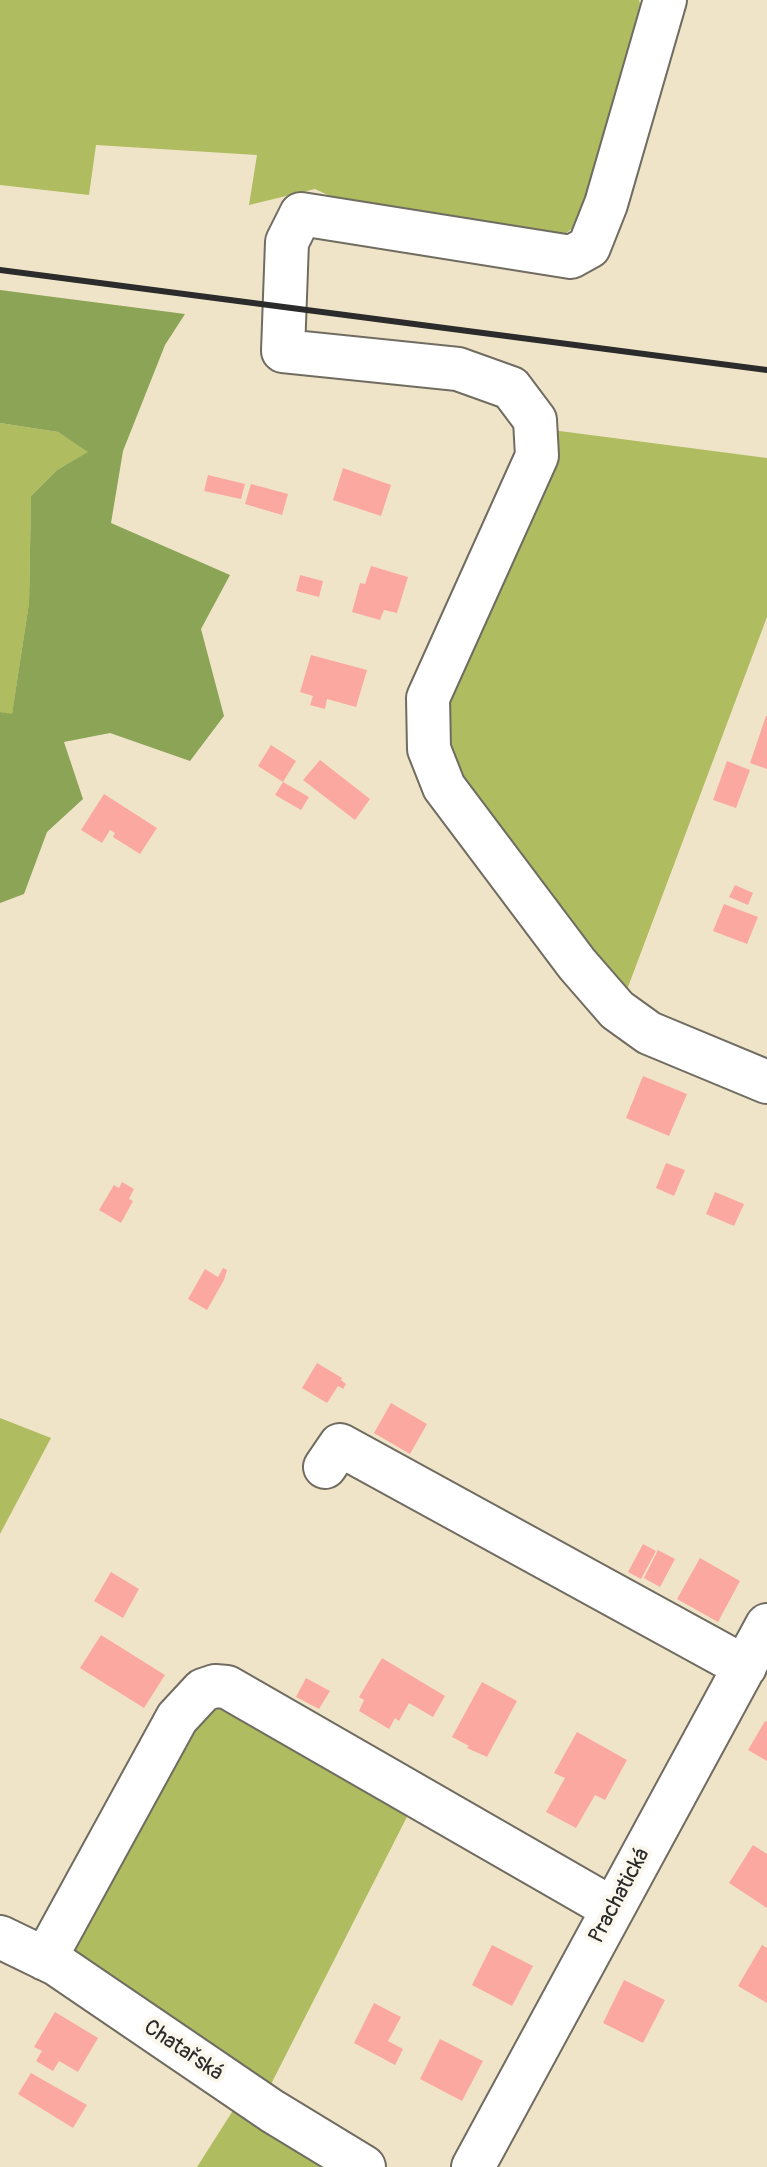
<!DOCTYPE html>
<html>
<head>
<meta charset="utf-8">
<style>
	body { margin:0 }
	canvas { display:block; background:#f0e4c8 }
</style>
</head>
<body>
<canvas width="767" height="2167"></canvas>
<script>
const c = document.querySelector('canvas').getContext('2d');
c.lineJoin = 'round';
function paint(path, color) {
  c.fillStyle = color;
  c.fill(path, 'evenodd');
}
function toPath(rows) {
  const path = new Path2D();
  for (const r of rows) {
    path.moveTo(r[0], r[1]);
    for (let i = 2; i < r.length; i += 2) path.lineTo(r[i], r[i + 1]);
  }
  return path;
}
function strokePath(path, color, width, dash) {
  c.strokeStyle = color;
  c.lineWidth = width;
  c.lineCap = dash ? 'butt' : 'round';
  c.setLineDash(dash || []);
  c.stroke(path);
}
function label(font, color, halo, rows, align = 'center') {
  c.font = font + ' Pangolin,sans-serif';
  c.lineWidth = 8;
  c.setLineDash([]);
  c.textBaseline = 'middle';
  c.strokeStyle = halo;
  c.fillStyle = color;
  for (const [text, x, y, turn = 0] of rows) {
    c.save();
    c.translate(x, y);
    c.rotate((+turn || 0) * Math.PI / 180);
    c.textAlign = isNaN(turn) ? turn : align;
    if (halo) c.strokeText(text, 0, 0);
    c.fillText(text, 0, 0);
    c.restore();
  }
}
paint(toPath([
	[0,0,639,0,642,10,589,214,551,246,405,231,315,189,249,205,257,155,96,145,89,195,0,185],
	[0,423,58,432,89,452,57,470,31,496,29,603,12,715,0,712],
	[552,430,767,458,767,617,622,1003,450,776,440,690,549,484],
	[0,1418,51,1438,0,1534],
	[213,1700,414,1803,265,2096,72,1952,183,1728],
	[239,2101,346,2167,197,2167]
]), '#afbc5f');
paint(toPath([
	[0,290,185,314,165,345,123,451,111,523,230,575,201,629,224,716,190,761,110,733,64,742,83,799,47,832,24,894,0,903,0,712,12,714,29,603,31,496,57,470,88,452,58,432,0,423]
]), '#8ba456');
paint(toPath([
	[343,468,391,485,381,516,333,500],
	[208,475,245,484,241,499,204,491],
	[251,484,288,494,282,515,245,504],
	[371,566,408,577,397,613,384,610,380,620,352,612,360,583,365,584],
	[300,575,323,581,319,597,296,591],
	[311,655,367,670,356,707,327,699,325,709,310,705,313,696,300,692],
	[766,716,767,716,767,769,750,763],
	[271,745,296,761,283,782,258,766],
	[320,760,370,799,355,820,303,780],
	[727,761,750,770,736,808,713,800],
	[283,782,309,797,301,810,275,795],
	[104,794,157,828,140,854,113,837,115,833,110,830,102,843,81,830],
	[735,885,753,893,748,905,729,897],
	[724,904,758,917,747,944,713,931],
	[643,1076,687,1094,669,1136,626,1118],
	[666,1163,685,1170,674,1196,656,1188],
	[122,1182,134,1189,129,1199,133,1201,121,1223,99,1210,114,1185,119,1188],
	[715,1192,744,1204,734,1226,706,1214],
	[223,1268,227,1270,224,1280,207,1310,188,1299,205,1269,218,1277],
	[317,1363,342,1378,341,1380,346,1384,343,1389,338,1386,327,1403,302,1388],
	[391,1403,427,1424,410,1454,374,1433],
	[643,1544,656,1551,641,1579,628,1572],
	[658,1550,675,1559,660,1587,644,1578],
	[700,1558,740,1581,718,1622,677,1599],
	[111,1572,139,1589,123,1618,94,1601],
	[101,1635,165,1675,144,1708,80,1668],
	[382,1658,445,1696,433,1717,409,1703,399,1721,395,1718,389,1729,359,1711,364,1700,359,1697],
	[306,1678,330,1691,319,1709,296,1697],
	[482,1682,517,1701,487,1757,467,1748,469,1746,452,1737],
	[765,1721,767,1722,767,1761,748,1750],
	[577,1732,627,1760,605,1800,595,1795,576,1828,546,1812,565,1778,554,1773],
	[753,1845,767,1854,767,1908,729,1883],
	[492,1945,533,1966,512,2006,472,1985],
	[762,1945,767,1948,767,2003,738,1986],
	[624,1980,665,2000,643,2043,603,2023],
	[374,2003,401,2017,388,2041,403,2049,395,2065,354,2043],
	[55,2012,98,2038,78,2072,59,2061,53,2071,36,2061,42,2051,34,2047],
	[440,2039,483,2061,462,2101,420,2079],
	[31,2073,87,2105,73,2128,18,2094]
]), '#fba8a0');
const minor = toPath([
	[665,0,606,204,589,247,571,257,301,214,287,242,283,351,458,369,511,388,535,420,537,456,428,698,429,749,444,787,577,964,617,1010,649,1033,767,1082],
	[325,1467,340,1445,745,1667],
	[0,1937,56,1964,272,2111,364,2167],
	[45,1959,177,1718,203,1690,215,1686,227,1687,613,1909],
	[473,2167,767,1625]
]);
strokePath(minor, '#706c62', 46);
strokePath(minor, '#fff', 42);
strokePath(toPath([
	[0,270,767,370]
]), '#2b2b2b', 6);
label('22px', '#2b2b2b', '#fbf7ec', [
	["Prachatická",620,1896,-62],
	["Chatařská",183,2051,34]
]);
</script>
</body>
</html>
